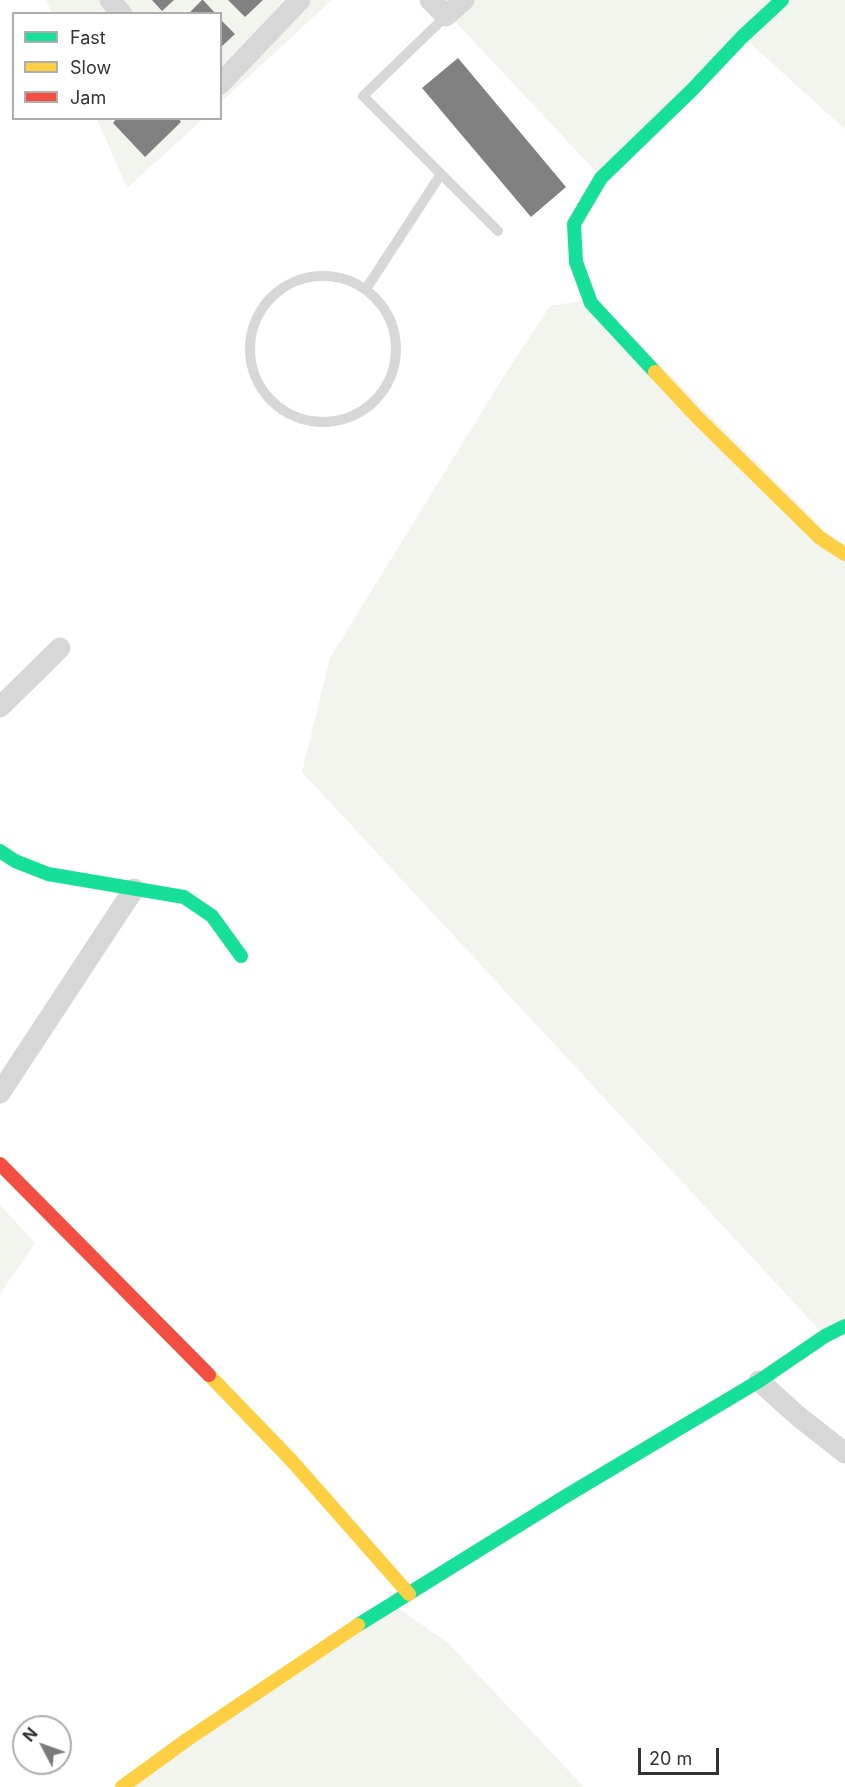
<!DOCTYPE html>
<html>
<head>
<meta charset="utf-8">
<style>
	body { margin:0 }
	#map { position:relative; width:845px; height:1787px; overflow:hidden; background:#fff; font-family:Inter,sans-serif }
	canvas { display:block }
	.legend { position:absolute; left:12px; top:12px; width:210px; height:108px; box-sizing:border-box; background:#fff; border:2px solid #adadad; margin:0; padding:8px 10px; list-style:none; font-size:18px; color:#333 }
	.legend li { display:flex; align-items:center; gap:12px; height:30px }
	.legend b { width:30px; border:2px solid #adadad }
	.north { position:absolute; left:12px; top:1715px; width:60px; height:60px; box-sizing:border-box; background:#fff; border:2px solid #adadad; border-radius:50%; rotate:311deg; font-size:16px; font-weight:700; line-height:24px; text-align:center; color:#333 }
	.north::after { content:''; display:block; margin:auto; width:21px; height:27px; background:#7a7a7a; clip-path:polygon(50% 0,100% 100%,50% 72%,0 100%) }
	.scale { position:absolute; left:638px; top:1748px; width:81px; height:27px; box-sizing:border-box; border:3px solid #333; border-top:0; padding-left:8px; font-size:18px; line-height:21px; white-space:nowrap; color:#333; -webkit-text-stroke:4px #fff; paint-order:stroke }
</style>
</head>
<body>
<div id="map">
<canvas width="845" height="1787"></canvas>
<ul class="legend">
<li><b style="height:8px;background:#16e098"></b>Fast</li>
<li><b style="height:8px;background:#ffcf43"></b>Slow</li>
<li><b style="height:8px;background:#f24e42"></b>Jam</li>
</ul>
<div class="north">N</div>
<div class="scale">20 m</div>
</div>
<script>
const c = document.querySelector('canvas').getContext('2d');
c.lineJoin = 'round';
function paint(path, color) {
  c.fillStyle = color;
  c.fill(path, 'evenodd');
}
function toPath(rows) {
  const path = new Path2D();
  for (const r of rows) {
    if (r.length === 3) {
      path.moveTo(r[0] + r[2], r[1]);
      path.arc(r[0], r[1], r[2], 0, 2 * Math.PI);
      continue;
    }
    path.moveTo(r[0], r[1]);
    for (let i = 2; i < r.length; i += 2) path.lineTo(r[i], r[i + 1]);
  }
  return path;
}
function strokePath(path, color, width, dash) {
  c.strokeStyle = color;
  c.lineWidth = width;
  c.lineCap = dash ? 'butt' : 'round';
  c.setLineDash(dash || []);
  c.stroke(path);
}
paint(toPath([
	[46,0,332,0,221,102,220,14,52,13],
	[435,0,845,0,845,129,743,37,601,177],
	[97,119,203,119,127,188],
	[594,299,845,551,845,1326,825,1336,302,772,330,658,509,368,550,306],
	[0,1205,35,1243,0,1294],
	[392,1604,448,1643,584,1787,119,1787]
]), '#f1f5ed');
paint(toPath([
	[152,0,174,0,162,11],
	[203,0,216,14,188,14,202,0],
	[228,0,263,0,245,17],
	[220,19,235,34,220,48],
	[458,58,566,187,531,217,422,88],
	[117,118,178,118,181,122,145,157,113,123]
]), '#818181');
strokePath(toPath([
	[446,16,363,96,498,231],
	[323,349,73],
	[366,289,441,174]
]), '#d7d7d7', 10);
strokePath(toPath([
	[110,0,122,14],
	[430,0,446,16,464,0],
	[220,84,300,0],
	[0,707,60,648],
	[0,1093,134,889],
	[759,1381,798,1416,845,1453]
]), '#d7d7d7', 21);
strokePath(toPath([
	[655,372,591,303,576,262,574,224,601,178,692,90,742,37,782,0],
	[0,851,15,861,48,874,184,897,212,916,241,956],
	[358,1625,566,1496,759,1381,825,1336,845,1326]
]), '#16e098', 14);
strokePath(toPath([
	[655,372,697,417,820,538,845,554],
	[209,1375,292,1461,409,1594],
	[122,1787,188,1739,358,1625]
]), '#ffcf43', 14);
strokePath(toPath([
	[0,1164,209,1375]
]), '#f24e42', 14);
</script>
</body>
</html>
